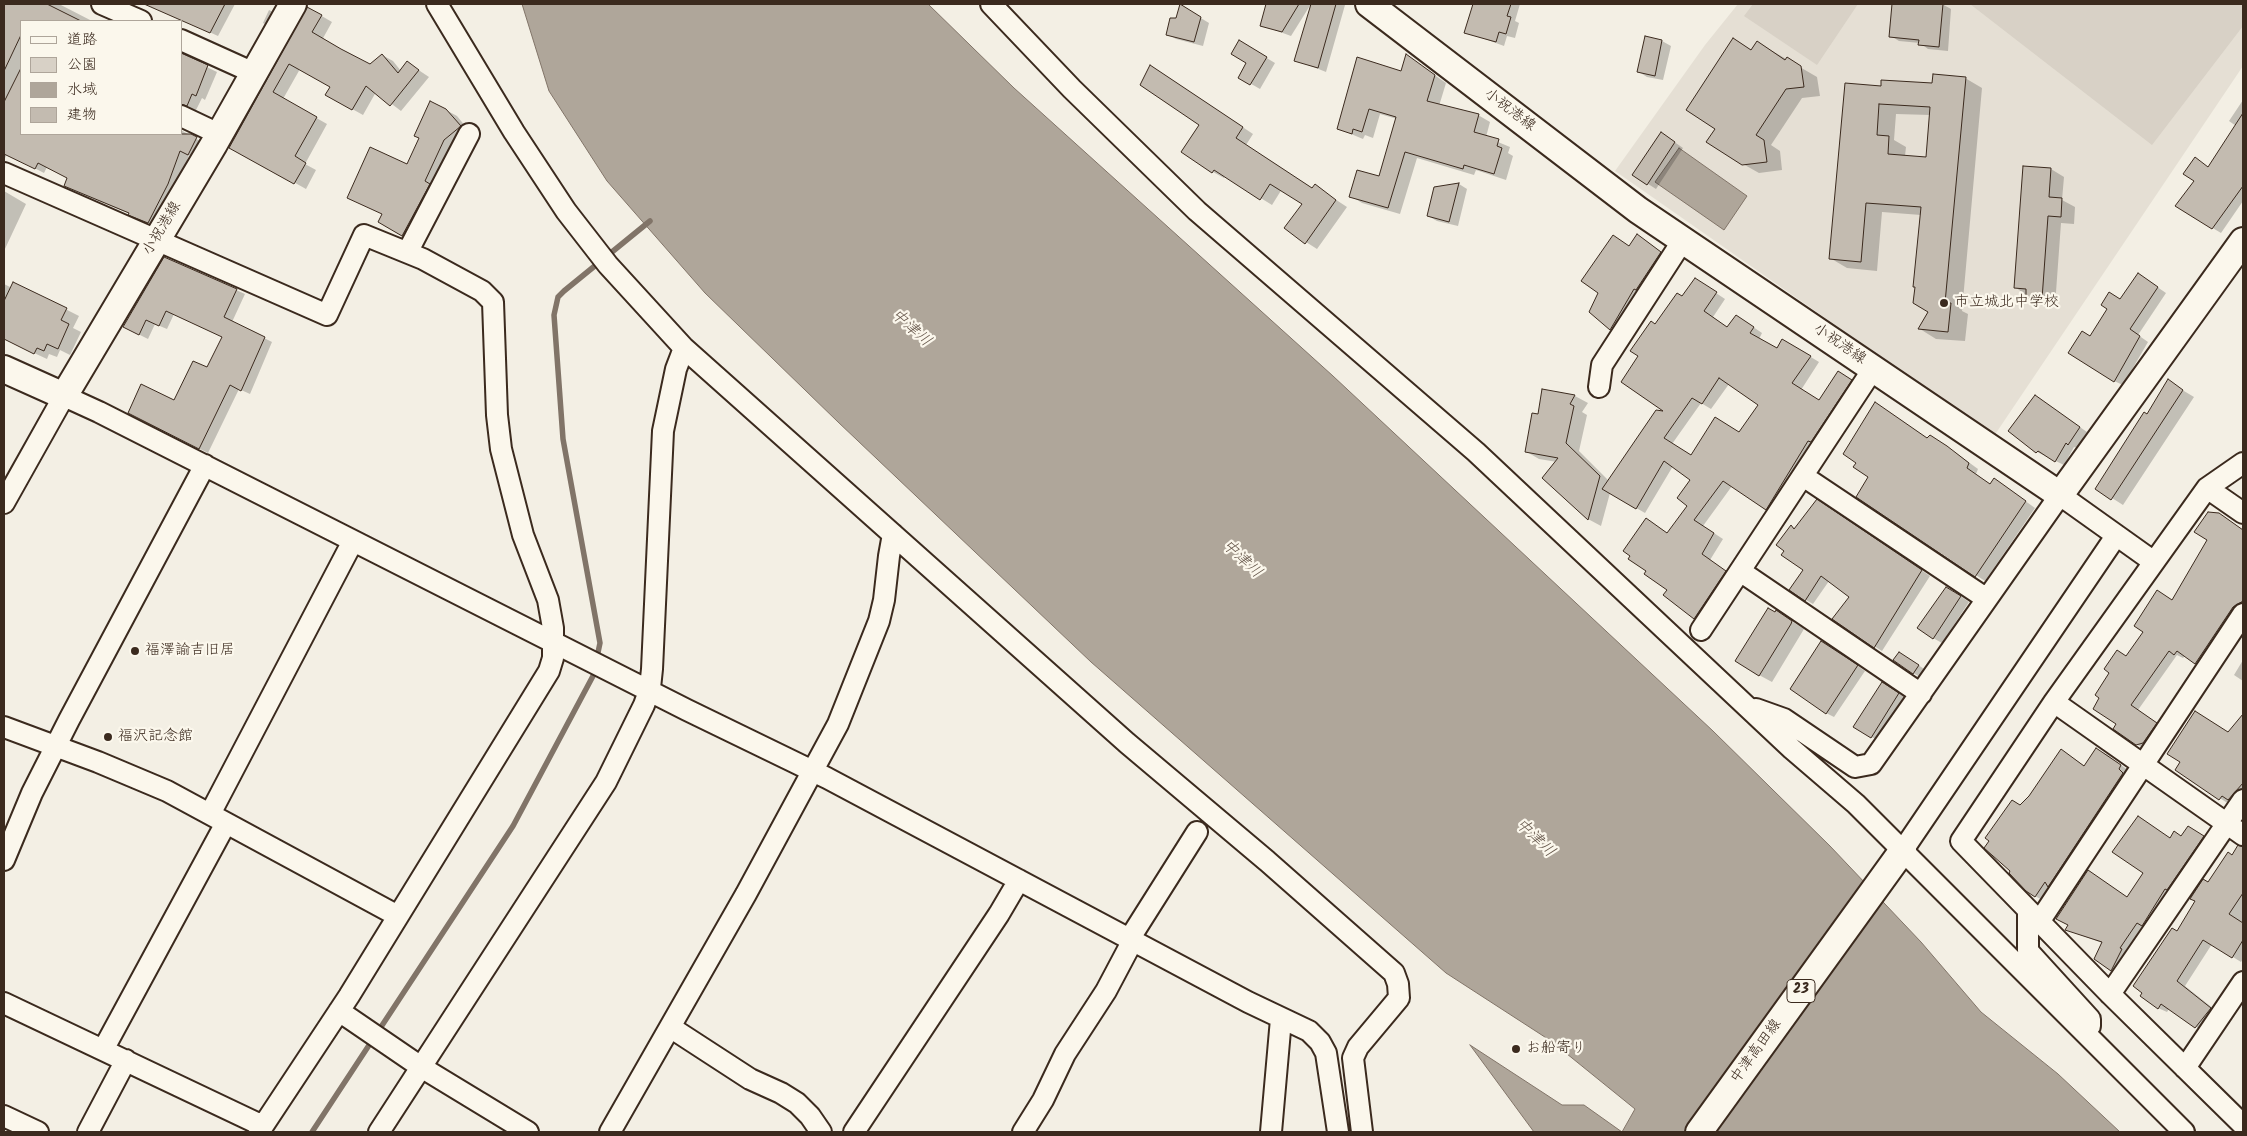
<!DOCTYPE html>
<html>
<head>
<meta charset="utf-8">
<style>
	body { margin:0 }
	#map { position:relative; width:2247px; height:1136px; overflow:hidden; background:#f3efe4; font-family:Kalam,"Klee One",sans-serif }
	canvas { display:block }
	.frame { position:absolute; inset:0; border:5px solid #3b2a1e; pointer-events:none }
	.legend { position:absolute; left:20px; top:20px; width:162px; height:115px; box-sizing:border-box; background:#fbf7ec; border:1px solid #aea59a; margin:0; padding:6px 9px; list-style:none; font-size:15px; color:#3b2a1e }
	.legend li { display:flex; align-items:center; gap:10px; height:25px }
	.legend b { width:25px; border:1px solid #aea59a }
</style>
</head>
<body>
<div id="map">
<canvas width="2247" height="1136"></canvas>
<div class="frame"></div>
<ul class="legend">
<li><b style="height:6px;background:#fbf7ec"></b>道路</li>
<li><b style="height:14px;background:#d8d1c6"></b>公園</li>
<li><b style="height:14px;background:#afa69a"></b>水域</li>
<li><b style="height:14px;background:#c3bbb0"></b>建物</li>
</ul>
</div>
<script>
const c = document.querySelector('canvas').getContext('2d');
c.lineJoin = 'round';
function paint(path, color) {
  c.fillStyle = color;
  c.fill(path, 'evenodd');
}
function toPath(rows) {
  const path = new Path2D();
  for (const r of rows) {
    path.moveTo(r[0], r[1]);
    for (let i = 2; i < r.length; i += 2) path.lineTo(r[i], r[i + 1]);
  }
  return path;
}
function strokePath(path, color, width, dash) {
  c.strokeStyle = color;
  c.lineWidth = width;
  c.lineCap = dash ? 'butt' : 'round';
  c.setLineDash(dash || []);
  c.stroke(path);
}
function label(font, color, halo, rows, align = 'center') {
  c.font = font + ' Kalam,"Klee One",sans-serif';
  c.lineWidth = 4.5;
  c.setLineDash([]);
  c.textBaseline = 'middle';
  c.strokeStyle = halo;
  c.fillStyle = color;
  for (const [text, x, y, turn = 0] of rows) {
    c.save();
    c.translate(x, y);
    c.rotate((+turn || 0) * Math.PI / 180);
    c.textAlign = isNaN(turn) ? turn : align;
    if (halo) c.strokeText(text, 0, 0);
    c.fillText(text, 0, 0);
    c.restore();
  }
}
paint(toPath([
	[1738,4,2243,4,2243,66,1994,436,1615,171,1705,45]
]), '#e5dfd4');
paint(toPath([
	[1753,4,1858,4,1817,65,1744,16],
	[1970,4,2243,4,2243,26,2152,145]
]), '#d8d1c6');
const water = toPath([
	[522,4,928,4,1014,88,1333,376,1713,731,1830,846,1921,942,1981,1012,2058,1074,2120,1132,1622,1132,1635,1109,1551,1041,1446,973,1091,662,838,422,705,293,607,181,549,91,522,4],
	[1679,148,1747,196,1724,230,1655,182,1679,148],
	[1470,1045,1562,1105,1584,1105,1622,1132,1534,1132,1470,1045]
]);
paint(water, '#afa69a');
strokePath(water, '#817468', 1);
paint(toPath([
	[4,4,59,4,92,21,21,21,21,134,181,134,181,130,205,144,198,159,189,155,177,189,157,227,130,214,74,191,65,186,69,178,47,167,44,173,7,154,4,160],
	[175,4,235,4,218,36,172,15],
	[1267,4,1311,4,1291,36,1261,25],
	[1312,4,1345,5,1326,72,1296,60],
	[1474,4,1520,4,1515,21,1519,23,1515,38,1507,36,1504,46,1466,32],
	[1894,4,1942,4,1951,9,1948,51,1928,49,1920,43,1899,41,1891,36],
	[1181,6,1209,23,1203,46,1176,39,1167,34,1177,20],
	[308,8,332,22,322,40,370,66,382,55,393,61,401,71,408,63,429,77,401,111,376,92,363,115,327,95,332,87,300,69,283,99,327,124,305,164,316,170,306,189,231,147],
	[269,10,275,13,269,26,263,23],
	[1646,38,1662,41,1671,46,1663,80,1647,77,1639,72],
	[1240,42,1275,63,1260,89,1239,77,1248,63],
	[1757,42,1817,77,1820,96,1802,98,1771,145,1780,151,1782,170,1759,173,1743,164,1717,129],
	[184,56,217,72,205,100,202,98,196,110,189,109,181,115,181,62],
	[1407,56,1446,83,1439,106,1478,115,1490,122,1486,137,1510,147,1508,153,1513,156,1506,180,1476,170,1474,175,1417,158,1400,214,1362,203,1351,196,1380,178,1397,119,1380,114,1373,138,1365,135,1363,139,1339,129,1402,72],
	[1151,66,1253,134,1246,145,1313,189,1315,186,1347,207,1317,249,1306,242,1303,203,1282,189,1272,205,1225,176,1224,178,1213,172,1183,151,1201,125],
	[1965,78,1982,88,1962,311,1968,314,1965,341,1936,339,1920,329,1930,312,1921,215,1882,212,1877,271,1847,268,1830,258,1882,88,1933,85],
	[1896,114,1930,115,1927,158,1905,156,1906,147,1894,140],
	[2243,100,2243,201,2221,233,2176,206,2209,168,2236,126,2229,121],
	[446,110,457,116,470,132,413,241,380,222,408,166],
	[1670,139,1683,148,1656,189,1634,175],
	[2051,169,2064,177,2062,200,2075,207,2074,224,2061,223,2055,306,2040,305,2015,287],
	[1459,184,1467,189,1458,226,1437,221,1428,216,1435,188],
	[4,191,26,204,4,251],
	[1645,240,1668,257,1618,334,1590,311,1630,247],
	[165,258,245,294,232,322,272,342,250,394,239,389,208,453,137,417,175,402,207,369,223,337,174,314,167,329,155,324,148,339,132,331],
	[2147,280,2166,293,2138,335,2148,342,2123,385,2114,381,2090,337],
	[14,283,79,316,73,328,81,332,70,355,60,350,57,357,49,354,47,359,4,339,4,284,12,288],
	[1704,285,1725,299,1713,317,1728,328,1737,316,1762,333,1759,339,1777,350,1783,340,1819,362,1801,390,1820,401,1848,378,1860,386,1776,514,1732,486,1703,526,1723,539,1710,560,1734,577,1704,623,1665,595,1668,590,1648,571,1647,519,1668,534,1689,505,1692,480,1673,466,1645,513,1610,493,1601,526,1588,519,1544,478,1557,462,1539,459,1527,452,1539,415,1543,390,1575,396,1588,403,1582,412,1587,415,1579,451,1609,481,1668,413,1640,356,1656,325,1683,298],
	[1729,384,1759,405,1739,433,1692,456,1672,444,1701,403,1711,409],
	[2179,388,2194,397,2123,505,2112,498],
	[2035,396,2087,432,2077,448,2074,447,2064,465,2037,452],
	[1928,439,1956,453,1978,469,1976,474,1991,485,2003,485,2035,508,1985,581,1857,497,1870,477],
	[1825,506,1930,576,1882,651,1874,646,1851,597,1829,581,1813,604,1806,600,1804,570,1786,550,1791,526,1796,529],
	[2227,519,2243,530,2243,611,2204,668,2185,656,2183,658,2177,655,2138,710,2164,728,2145,749,2136,744,2118,724,2127,657,2172,601],
	[1956,593,1969,602,1942,643,1933,638],
	[1777,612,1804,629,1772,682,1759,675],
	[1830,647,1865,671,1834,717,1826,713],
	[1908,658,1927,671,1922,678,1913,673],
	[2243,660,2243,681,2234,675],
	[1891,688,1907,699,1880,742,1854,726],
	[2243,716,2243,796,2229,804,2177,770,2233,731],
	[2096,749,2108,755,2129,771,2044,901,2035,896,2021,806,2070,756,2085,766],
	[2197,833,2211,842,2120,975,2095,958,2102,943,2067,930,2128,898,2170,839],
	[2238,848,2243,852,2243,959,2241,962,2212,944,2185,986,2219,1013,2204,1032,2169,1009,2167,1012,2158,1008,2177,933,2208,883]
]), '#0003');
strokePath(toPath([
	[312,1132,513,826,593,676,600,643,563,439,554,315,558,297,564,291,650,221]
]), '#817468', 5.5);
const building = toPath([
	[4,4,47,4,81,21,21,21,21,35,4,71,4,4],
	[144,4,225,4,210,33,144,4],
	[1180,4,1201,17,1194,42,1166,35,1170,18,1176,18,1180,4],
	[1266,4,1299,4,1282,32,1260,26,1266,4],
	[1311,4,1336,4,1318,68,1294,61,1311,4],
	[1473,4,1511,4,1507,16,1511,17,1506,34,1499,32,1496,42,1464,33,1473,4],
	[1892,4,1943,4,1939,47,1918,45,1919,40,1889,37,1892,4],
	[307,7,322,15,312,32,341,49,370,64,382,54,398,73,407,61,419,70,390,106,366,86,352,110,325,95,330,87,289,64,273,92,317,117,295,156,306,163,294,184,229,148,307,7],
	[1645,36,1662,40,1655,76,1637,72,1645,36],
	[1733,38,1751,50,1757,41,1785,60,1787,57,1801,66,1804,87,1786,89,1756,135,1764,140,1767,162,1742,165,1706,142,1715,129,1686,110,1733,38],
	[1239,40,1267,57,1250,85,1238,78,1246,63,1231,54,1239,40],
	[181,53,208,65,196,96,192,94,187,106,181,104,181,53],
	[1406,54,1435,75,1427,101,1479,114,1474,132,1499,139,1497,146,1502,148,1494,174,1464,165,1463,169,1405,152,1388,208,1349,197,1357,170,1379,176,1396,117,1369,109,1362,132,1353,129,1352,134,1337,129,1357,57,1401,71,1406,54],
	[1150,65,1243,127,1236,138,1312,188,1315,184,1336,200,1305,244,1284,228,1302,204,1270,184,1260,200,1214,170,1212,173,1181,152,1199,125,1140,85,1150,65],
	[21,68,21,134,191,134,197,137,188,155,180,151,168,184,148,223,128,215,129,213,64,186,67,178,38,163,35,169,4,154,4,102,21,68],
	[1933,74,1966,77,1945,303,1951,303,1948,332,1918,329,1928,312,1913,303,1915,287,1913,287,1921,207,1866,203,1861,262,1829,259,1845,83,1881,86,1881,80,1932,83,1933,74],
	[1879,104,1930,107,1926,157,1888,154,1889,136,1877,135,1879,104],
	[430,101,446,109,461,126,444,140,425,181,430,184,402,236,378,222,382,214,347,198,370,147,407,164,419,138,414,136,430,101],
	[2243,113,2243,186,2212,229,2175,206,2194,181,2183,174,2195,157,2208,167,2243,113],
	[1661,132,1675,142,1647,185,1632,175,1661,132],
	[2023,166,2051,168,2049,197,2062,198,2061,217,2048,216,2042,299,2026,298,2026,289,2014,288,2023,166],
	[1459,183,1449,222,1427,216,1434,187,1459,183],
	[1637,234,1661,252,1636,290,1634,289,1610,330,1589,312,1598,293,1581,281,1613,235,1629,246,1637,234],
	[164,257,237,289,224,317,265,337,241,391,230,385,199,449,128,413,141,384,174,400,193,361,207,367,222,337,166,311,159,326,146,320,139,335,123,327,164,257],
	[2138,273,2158,287,2130,329,2140,336,2114,382,2068,353,2082,331,2090,336,2107,309,2101,305,2109,292,2120,299,2138,273],
	[1695,278,1717,292,1704,311,1727,327,1736,315,1754,327,1750,333,1777,348,1782,339,1811,356,1792,383,1819,400,1838,371,1852,380,1811,442,1808,441,1766,510,1723,481,1694,520,1714,533,1702,554,1726,571,1694,619,1663,595,1667,590,1644,574,1646,571,1628,559,1630,556,1623,551,1646,518,1667,533,1687,506,1677,498,1690,480,1664,461,1636,509,1602,489,1656,410,1663,411,1621,382,1638,356,1630,351,1651,321,1655,324,1677,293,1682,296,1695,278],
	[1719,378,1758,405,1739,432,1715,417,1691,455,1664,438,1692,398,1702,404,1719,378],
	[13,282,67,308,61,320,69,324,58,349,47,344,44,351,37,348,34,354,4,339,4,301,13,282],
	[2168,379,2183,390,2111,500,2095,489,2144,412,2147,414,2168,379],
	[1542,389,1575,395,1570,404,1574,406,1566,443,1600,476,1588,520,1542,478,1558,458,1525,452,1532,413,1538,414,1542,389],
	[2035,395,2080,427,2068,445,2066,443,2055,462,2038,451,2036,453,2008,431,2035,395],
	[1875,402,1927,438,1930,435,1947,446,1969,463,1967,468,1990,484,1994,478,2026,501,1975,577,1856,497,1868,477,1853,467,1856,463,1843,454,1875,402],
	[1817,499,1922,570,1874,648,1832,619,1849,597,1821,576,1805,601,1789,590,1803,570,1781,555,1784,551,1776,545,1791,525,1794,529,1817,499],
	[2208,512,2219,513,2243,530,2243,601,2233,607,2195,664,2177,651,2174,655,2169,651,2131,705,2157,723,2143,743,2136,745,2113,729,2116,724,2093,709,2099,698,2095,695,2109,673,2104,669,2117,650,2126,656,2143,632,2134,626,2157,590,2172,600,2207,540,2194,532,2208,512],
	[1946,587,1961,596,1933,639,1917,628,1946,587],
	[1768,608,1775,612,1776,610,1792,621,1791,624,1759,676,1735,661,1768,608],
	[1821,641,1858,665,1826,714,1790,689,1821,641],
	[1899,652,1919,665,1913,674,1893,660,1899,652],
	[1882,682,1899,693,1871,738,1853,727,1882,682],
	[2195,711,2228,732,2243,714,2243,783,2228,800,2222,796,2219,800,2175,770,2180,762,2167,754,2195,711],
	[2096,748,2121,765,2119,769,2123,773,2048,887,2045,882,2035,897,2026,891,2009,873,2010,871,1984,848,1989,841,1985,838,2012,800,2020,805,2029,796,2061,749,2084,766,2096,748],
	[2138,816,2170,838,2174,831,2181,836,2188,826,2204,836,2167,890,2165,889,2142,926,2137,923,2120,948,2122,949,2111,971,2094,959,2102,942,2065,930,2068,925,2056,919,2088,870,2127,897,2143,873,2112,852,2138,816],
	[2238,845,2243,847,2243,893,2229,914,2243,923,2243,940,2232,958,2203,940,2177,981,2211,1008,2195,1028,2161,1004,2158,1009,2140,996,2142,993,2133,986,2172,928,2177,931,2195,901,2190,899,2203,879,2208,882,2228,852,2232,855,2238,845]
]);
paint(building, '#c3bbb0');
strokePath(building, '#3b2a1e', 1);
const minor = toPath([
	[102,4,141,21],
	[437,4,514,132,566,211,608,265,684,348,1127,743,1267,861,1394,973,1398,984,1399,998,1358,1047,1353,1058,1362,1132],
	[991,4,1072,89,1197,211,1476,452,1792,749,1856,804,2184,1132],
	[181,40,254,73],
	[181,116,219,134],
	[4,173,327,315,364,235,423,259,482,291,493,302,497,415,501,449,523,535,548,600,553,628,553,658,549,671,349,996,259,1132],
	[408,251,469,134],
	[1599,387,1602,365,1683,240],
	[2243,463,2207,488,2054,702,1961,841,2110,994,2243,1125],
	[1803,476,1987,599],
	[2207,488,2243,513],
	[4,503,64,396,99,412,687,710,827,778,1248,1002,1309,1031,1320,1042,1326,1053,1338,1132],
	[1740,571,1921,694],
	[1701,630,1873,369],
	[2054,702,2243,835],
	[1756,709,1784,719,1855,767,1871,764,2060,495,2154,562],
	[4,727,98,762,167,791,398,916],
	[210,814,353,541],
	[1903,850,2116,536],
	[4,860,32,793,69,720,205,465],
	[2028,910,2028,951,2090,1019,2090,1026],
	[2039,922,2243,614],
	[1130,938,1197,832],
	[2110,994,2243,800],
	[4,1003,263,1126],
	[339,1011,421,1067,528,1132],
	[670,1027,750,1079,781,1093,797,1103,810,1116,821,1132],
	[103,1050,226,823],
	[2185,1068,2243,982],
	[4,1116,38,1132],
	[88,1132,126,1060],
	[379,1132,606,782,644,705,650,688,652,669,663,431,676,369,684,348],
	[610,1132,746,894,838,724,879,621,884,600,889,556,893,534],
	[854,1132,999,914,1019,880],
	[1023,1132,1043,1100,1065,1054,1106,991,1133,940],
	[1271,1132,1281,1019]
]);
const major = toPath([
	[1369,4,1638,210,2060,495,2243,241],
	[4,369,64,396,214,144,293,4],
	[1699,1132,1903,850]
]);
strokePath(minor, '#3b2a1e', 24);
strokePath(major, '#3b2a1e', 30);
strokePath(minor, '#fbf7ec', 20);
strokePath(major, '#fbf7ec', 26);
for (const [x, y, r, color] of [
	[1944,303,5,"#3b2a1e"],
	[135,651,5,"#3b2a1e"],
	[108,737,5,"#3b2a1e"],
	[1516,1049,5,"#3b2a1e"]
]) {
  const dot = new Path2D();
  dot.arc(x, y, r, 0, 2 * Math.PI);
  c.fillStyle = color;
  c.fill(dot);
  strokePath(dot, '#fbf7ec', 2);
}
for (const [x, y, w] of [
	[1801,991,28]
]) {
  const box = new Path2D();
  box.roundRect(x - w / 2, y - 11.5, w, 23, 4);
  c.fillStyle = '#fbf7ec';
  c.fill(box);
  strokePath(box, '#3b2a1e', 1);
}
label('bold 14px', '#3b2a1e', null, [
	["23",1801,991]
]);
label('15px', '#3b2a1e', '#fbf7ec', [
	["小祝港線",1509,111,37],
	["小祝港線",163,229,-59],
	["小祝港線",1839,345,34],
	["中津高田線",1757,1052,-54]
]);
label('15px', '#3b2a1e', '#fbf7ec', [
	["市立城北中学校",1954,303],
	["福澤諭吉旧居",145,651],
	["福沢記念館",118,737],
	["お船寄り",1526,1049]
], 'left');
label('italic 16px', '#645549', '#fbf7ec', [
	["中津川",910,329,42],
	["中津川",1241,560,43],
	["中津川",1534,839,44]
]);
</script>
</body>
</html>
